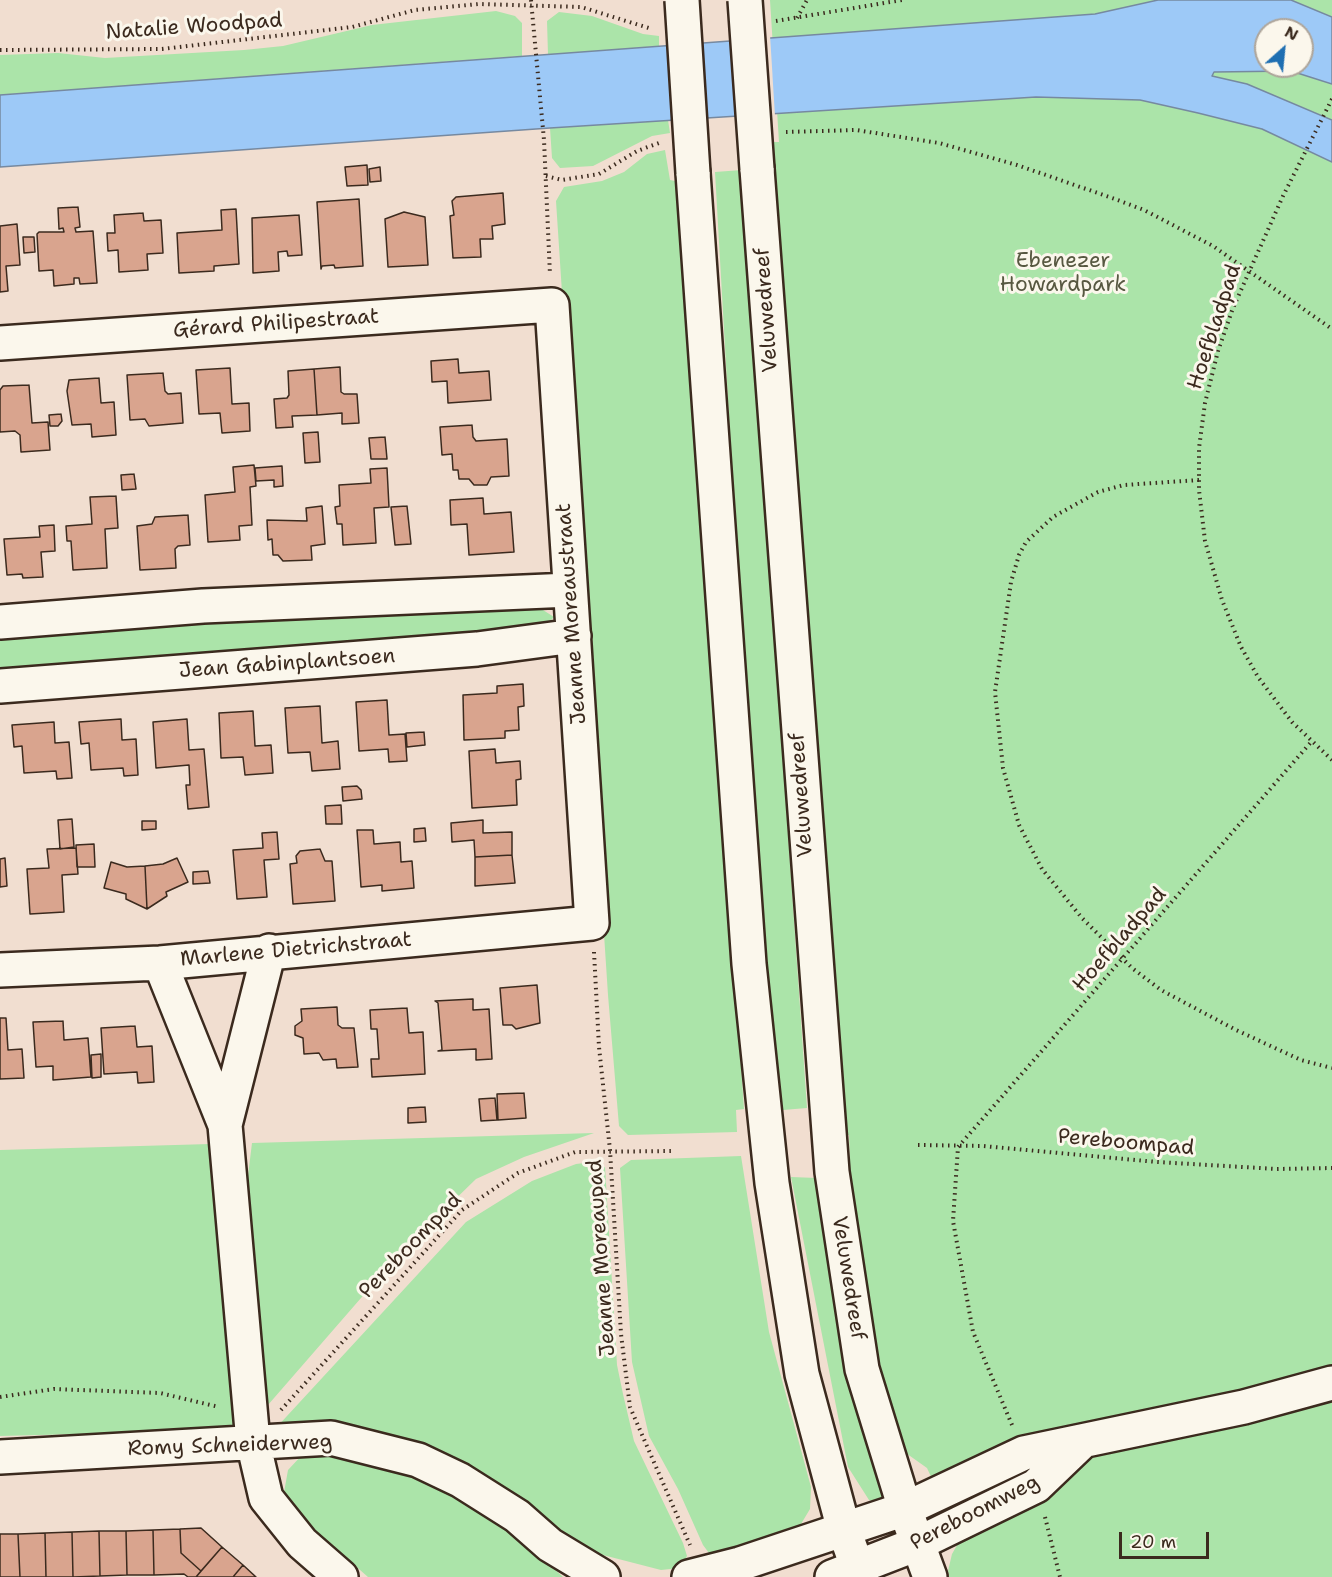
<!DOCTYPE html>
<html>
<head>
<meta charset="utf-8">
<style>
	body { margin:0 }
	#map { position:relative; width:1332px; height:1577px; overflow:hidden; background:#f1ded0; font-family:"Shantell Sans",sans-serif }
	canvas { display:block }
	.north { position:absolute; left:1254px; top:18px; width:60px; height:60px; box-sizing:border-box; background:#fbf7ec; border:2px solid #aea59a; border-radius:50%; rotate:27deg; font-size:16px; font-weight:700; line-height:24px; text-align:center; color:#3b2a1e }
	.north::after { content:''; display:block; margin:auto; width:21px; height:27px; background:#1f6fb2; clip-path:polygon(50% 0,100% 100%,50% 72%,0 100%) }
	.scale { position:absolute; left:1119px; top:1532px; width:90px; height:27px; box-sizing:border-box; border:3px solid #3b2a1e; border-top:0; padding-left:8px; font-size:18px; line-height:21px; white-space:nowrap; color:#3b2a1e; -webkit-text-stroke:4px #fbf7ec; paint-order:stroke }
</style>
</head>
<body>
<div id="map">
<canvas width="1332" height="1577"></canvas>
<div class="north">N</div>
<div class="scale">20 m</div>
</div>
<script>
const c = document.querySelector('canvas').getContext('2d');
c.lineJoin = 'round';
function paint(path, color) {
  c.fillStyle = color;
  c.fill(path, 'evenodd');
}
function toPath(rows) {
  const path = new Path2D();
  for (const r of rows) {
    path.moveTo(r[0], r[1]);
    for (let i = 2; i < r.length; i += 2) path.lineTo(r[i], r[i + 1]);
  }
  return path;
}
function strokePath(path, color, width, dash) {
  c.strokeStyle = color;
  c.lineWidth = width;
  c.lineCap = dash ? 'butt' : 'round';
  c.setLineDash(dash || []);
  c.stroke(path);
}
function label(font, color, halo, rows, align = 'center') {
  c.font = font + ' "Shantell Sans",sans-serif';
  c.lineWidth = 6;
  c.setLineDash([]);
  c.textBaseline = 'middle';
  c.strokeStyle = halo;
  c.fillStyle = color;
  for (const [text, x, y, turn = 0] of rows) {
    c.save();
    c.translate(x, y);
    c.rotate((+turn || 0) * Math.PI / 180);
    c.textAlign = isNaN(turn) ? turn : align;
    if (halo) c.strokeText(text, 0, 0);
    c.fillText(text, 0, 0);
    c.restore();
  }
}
paint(toPath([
	[770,0,1332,0,1332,1577,949,1577,948,1571,952,1554,960,1540,926,1525,933,1516,946,1509,927,1468,903,1451,894,1431,861,1298,847,1160,850,1160,849,1135,841,1135,773,142,779,142],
	[1266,30,1302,30,1302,66,1266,66],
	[496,11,515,16,522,23,522,56,0,95,0,55,58,53,105,58,244,50,283,46,372,25],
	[559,12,592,16,643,34,659,36,659,46,548,55,547,21],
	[668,120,670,133,652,136,593,166,560,168,552,158,550,128],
	[665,150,670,180,680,182,744,1109,736,1110,737,1132,628,1135,619,1126,608,995,556,201,564,187,602,181,624,172,647,154],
	[742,170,807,1108,783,1110,762,996,715,172],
	[532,608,543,610,554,617,545,626,536,628,0,673,0,639,218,620],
	[594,1133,524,1157,476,1179,401,1252,261,1413,246,1192,252,1143],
	[210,1144,239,1430,0,1436,0,1150],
	[741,1156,769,1332,811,1487,810,1509,798,1529,712,1557,703,1545,678,1489,649,1436,632,1362,620,1168,631,1160],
	[593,1162,605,1167,617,1365,623,1394,634,1441,683,1543,687,1556,680,1568,661,1570,599,1554,553,1528,513,1496,275,1429,466,1222,532,1181,576,1164],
	[791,1177,817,1178,880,1476,883,1498,876,1502,869,1500,848,1467],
	[312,1453,374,1462,413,1473,500,1519,563,1577,368,1577,311,1527,283,1498,288,1470,302,1455]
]), '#abe4a9');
const water = toPath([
	[1158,0,1291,0,1332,17,1332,84,1291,71,1214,72,1212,76,1247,84,1332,120,1332,162,1262,129,1198,113,1140,100,1036,97,550,128,0,167,0,95,1095,14,1158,0],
	[1266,30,1302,30,1302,66,1266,66,1266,30]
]);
paint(water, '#9dc9f7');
strokePath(water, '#7689a0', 1.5);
paint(toPath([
	[770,35,775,116,738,119,732,38]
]), '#f1ded0');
const building = toPath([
	[367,165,368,185,347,186,345,167,367,165],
	[380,167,381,181,370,182,369,169,380,167],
	[503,193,505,224,492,226,493,239,480,239,481,257,453,258,450,216,454,215,452,201,456,197,503,193],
	[359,199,363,266,335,268,334,265,322,266,321,269,317,202,359,199],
	[78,207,80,227,75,228,76,232,93,231,97,283,80,284,79,278,74,278,74,284,54,286,53,270,39,271,37,234,39,232,64,232,63,228,59,229,58,208,78,207],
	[236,209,239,264,214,266,214,271,179,273,177,233,222,230,221,210,236,209],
	[404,212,425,217,428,265,388,267,385,219,404,212],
	[143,213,144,221,161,220,163,253,147,254,148,270,119,272,118,250,108,251,107,233,115,233,114,215,143,213],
	[299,215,302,255,288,256,287,251,278,252,279,271,253,273,252,218,299,215],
	[17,224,20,265,6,266,8,291,0,292,0,226,17,224],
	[23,237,34,237,35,252,24,253,23,237],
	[458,359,459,373,489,371,491,400,448,403,447,381,432,382,431,361,458,359],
	[340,367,341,392,344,394,357,394,359,423,342,424,342,413,317,415,314,369,340,367],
	[230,368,232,404,249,403,250,431,222,433,220,413,199,414,196,370,230,368],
	[314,369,317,415,292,416,293,427,276,428,274,399,287,398,289,395,288,371,314,369],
	[163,373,165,391,168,394,181,393,183,423,149,426,145,419,130,420,127,375,163,373],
	[99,378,101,403,114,402,116,435,92,437,91,424,72,425,67,391,69,380,99,378],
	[29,385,32,423,48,422,50,450,21,452,20,435,15,431,0,432,0,390,3,386,29,385],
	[61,414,62,421,58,426,50,426,49,415,61,414],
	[472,425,473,437,476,441,507,439,509,476,491,477,487,485,474,485,469,479,459,479,458,470,453,470,452,454,442,455,440,427,472,425],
	[318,432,320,462,305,463,303,433,318,432],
	[385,437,387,459,371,459,369,438,385,437],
	[254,465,256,486,250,487,252,525,239,526,240,540,208,542,205,495,235,492,233,467,254,465],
	[282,466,283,486,274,487,274,480,256,481,255,468,282,466],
	[387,468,389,507,374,508,376,543,343,545,342,524,337,524,335,507,340,506,339,485,371,483,370,469,387,468],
	[134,474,136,489,122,490,121,475,134,474],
	[116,496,118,528,105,529,107,568,73,570,71,541,67,541,66,526,92,524,90,497,116,496],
	[483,498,484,514,511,512,514,552,469,555,467,524,451,525,450,500,483,498],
	[322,506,325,544,311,546,312,560,283,561,278,555,273,555,272,539,268,540,267,520,307,521,306,508,322,506],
	[407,506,411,544,395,545,391,507,407,506],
	[188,515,190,545,178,546,175,549,176,568,140,570,137,526,152,524,155,517,188,515],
	[54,525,55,551,41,552,43,577,23,578,22,574,7,575,4,539,40,537,39,526,54,525],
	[523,684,524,706,518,707,519,730,505,731,505,738,464,740,463,695,497,693,497,686,523,684],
	[387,700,389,735,405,734,407,761,389,762,388,749,359,751,356,702,387,700],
	[320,706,322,743,338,741,340,769,312,771,310,752,288,753,285,708,320,706],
	[253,711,255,746,271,745,273,773,245,775,243,757,221,758,219,713,253,711],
	[121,719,122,740,136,739,138,775,124,776,123,768,91,770,89,743,81,744,79,722,121,719],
	[187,719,189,750,204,749,209,807,188,809,186,785,190,785,189,765,156,768,153,722,187,719],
	[54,722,55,743,69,742,72,778,57,779,56,771,24,773,22,746,14,747,12,725,54,722],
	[424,732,425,745,407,747,406,733,424,732],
	[495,749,496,763,520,761,521,779,516,780,517,805,472,808,469,751,495,749],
	[357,786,361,790,362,799,343,801,342,787,357,786],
	[341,805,342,824,326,824,325,806,341,805],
	[72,819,74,847,60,849,58,820,72,819],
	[483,820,483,833,512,832,512,855,475,857,474,840,452,842,451,823,483,820],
	[142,821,156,821,156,829,142,830,142,821],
	[425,828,426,841,414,842,414,829,425,828],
	[357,830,373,830,374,844,400,842,401,862,412,861,414,888,382,891,382,885,361,887,357,830],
	[277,832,279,859,264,860,267,897,237,899,233,850,263,848,262,833,277,832],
	[94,844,95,867,77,867,76,845,94,844],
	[76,848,78,874,62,875,64,912,30,914,27,869,49,868,47,849,76,848],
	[320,849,325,861,332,861,335,901,293,904,290,864,297,863,296,856,300,851,320,849],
	[512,855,515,883,475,886,475,857,512,855],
	[5,858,7,886,0,887,0,859,5,858],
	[177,858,188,882,166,892,167,896,147,909,145,866,163,864,177,858],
	[111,862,127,867,145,866,147,909,126,899,126,894,104,888,111,862],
	[208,871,210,883,193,884,193,872,208,871],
	[537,985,540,1023,516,1029,512,1025,503,1025,500,988,537,985],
	[473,999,473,1010,489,1009,492,1059,476,1060,476,1049,438,1051,442,1050,438,1003,435,1001,473,999],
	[337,1007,338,1025,342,1028,354,1028,358,1067,337,1068,336,1059,323,1060,319,1053,304,1054,303,1038,295,1035,295,1026,302,1021,301,1009,337,1007],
	[407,1008,409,1033,423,1032,425,1074,372,1077,371,1059,379,1059,377,1029,371,1029,370,1010,407,1008],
	[0,1018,6,1018,8,1050,22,1049,24,1078,0,1079,0,1018],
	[63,1021,64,1040,88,1038,91,1077,53,1080,53,1066,36,1067,33,1022,63,1021],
	[135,1026,137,1047,152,1046,154,1082,138,1083,137,1072,104,1074,101,1028,135,1026],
	[101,1054,101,1077,92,1078,91,1055,101,1054],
	[524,1093,526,1118,498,1120,497,1094,524,1093],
	[495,1098,497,1120,481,1121,479,1099,495,1098],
	[425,1107,426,1122,408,1123,408,1108,425,1107],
	[201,1528,222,1547,201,1571,181,1553,180,1529,201,1528],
	[180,1529,181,1553,201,1571,196,1577,188,1577,184,1574,154,1575,153,1530,180,1529],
	[153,1530,154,1575,127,1575,126,1531,153,1530],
	[99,1531,126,1531,127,1575,100,1576,99,1531],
	[99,1531,100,1576,73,1577,72,1532,99,1531],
	[72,1532,73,1577,46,1577,45,1533,72,1532],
	[45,1533,46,1577,20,1577,18,1534,45,1533],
	[0,1534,18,1534,20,1577,0,1577,0,1534],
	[222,1547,243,1565,233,1577,196,1577,222,1547],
	[243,1565,256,1577,233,1577,243,1565]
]);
paint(building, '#d9a48e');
strokePath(building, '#3b2a1e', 1.5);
const street = toPath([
	[0,343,552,305,592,923,160,963,0,970],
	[0,622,203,606,570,590],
	[0,686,477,649,574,636],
	[160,963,225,1125,253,1442,266,1498,302,1543,341,1577],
	[225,1125,269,951],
	[0,1457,331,1438,418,1460,460,1480,517,1516,550,1545,603,1577],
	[689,1577,740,1564,905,1509,1024,1453,1244,1407,1332,1383],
	[832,1577,917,1544,1036,1486,1083,1441]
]);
const secondary = toPath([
	[757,169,832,1172,862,1369,905,1509,930,1577],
	[693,173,749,964,772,1183,802,1374,844,1530,861,1577]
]);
strokePath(street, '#3b2a1e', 38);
strokePath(secondary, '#3b2a1e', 38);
strokePath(toPath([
	[531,0,544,140,550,275],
	[797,18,807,0],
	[776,21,902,0],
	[0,50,162,49,352,27,415,10,479,4,581,7,652,29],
	[1332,99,1283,196,1233,308,1218,351,1205,403,1199,448,1199,490,1205,541,1222,600,1241,647,1258,677,1292,722,1332,760],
	[786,132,856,130,939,143,1017,165,1115,199,1144,210,1213,246,1332,329],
	[546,176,562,180,599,174,637,151,659,143],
	[1199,480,1124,485,1098,492,1053,517,1026,542,1019,555,1011,582,995,692,1003,768,1019,825,1042,869,1082,918,1132,968,1161,990,1236,1030,1301,1060,1332,1068],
	[594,952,599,1047,610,1150,621,1334,630,1407,690,1545],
	[918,1145,983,1146,1157,1162,1277,1169,1332,1168],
	[0,1397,54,1389,160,1393,219,1407],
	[281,1410,462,1210,518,1173,575,1152,673,1151],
	[1012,1425,973,1332,953,1221,958,1147,1312,741],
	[1045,1517,1060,1577]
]), '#3b2a1e', 4, [1.5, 4.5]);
strokePath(street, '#fbf7ec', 33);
strokePath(secondary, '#fbf7ec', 33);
const secondaryBridge = toPath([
	[682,0,693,173],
	[745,0,757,169]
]);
strokePath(secondaryBridge, '#3b2a1e', 38, []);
strokePath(secondaryBridge, '#fbf7ec', 33);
label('21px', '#3b2a1e', '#fbf7ec', [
	["Natalie Woodpad",194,27,-4],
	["Veluwedreef",767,310,-94],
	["Gérard Philipestraat",276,324,-4],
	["Hoefbladpad",1215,327,-72],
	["Jeanne Moreaustraat",572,614,-94],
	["Jean Gabinplantsoen",287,664,-4],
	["Veluwedreef",802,795,-94],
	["Hoefbladpad",1120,940,-49],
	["Marlene Dietrichstraat",296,950,-5],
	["Pereboompad",1126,1143,5],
	["Pereboompad",411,1246,-46],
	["Jeanne Moreaupad",602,1258,-94],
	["Veluwedreef",848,1278,81],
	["Romy Schneiderweg",230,1446,-2],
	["Pereboomweg",975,1513,-27]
]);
label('21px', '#575841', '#fbf7ec', [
	["Ebenezer",1063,262],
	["Howardpark",1063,286]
]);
</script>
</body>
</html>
